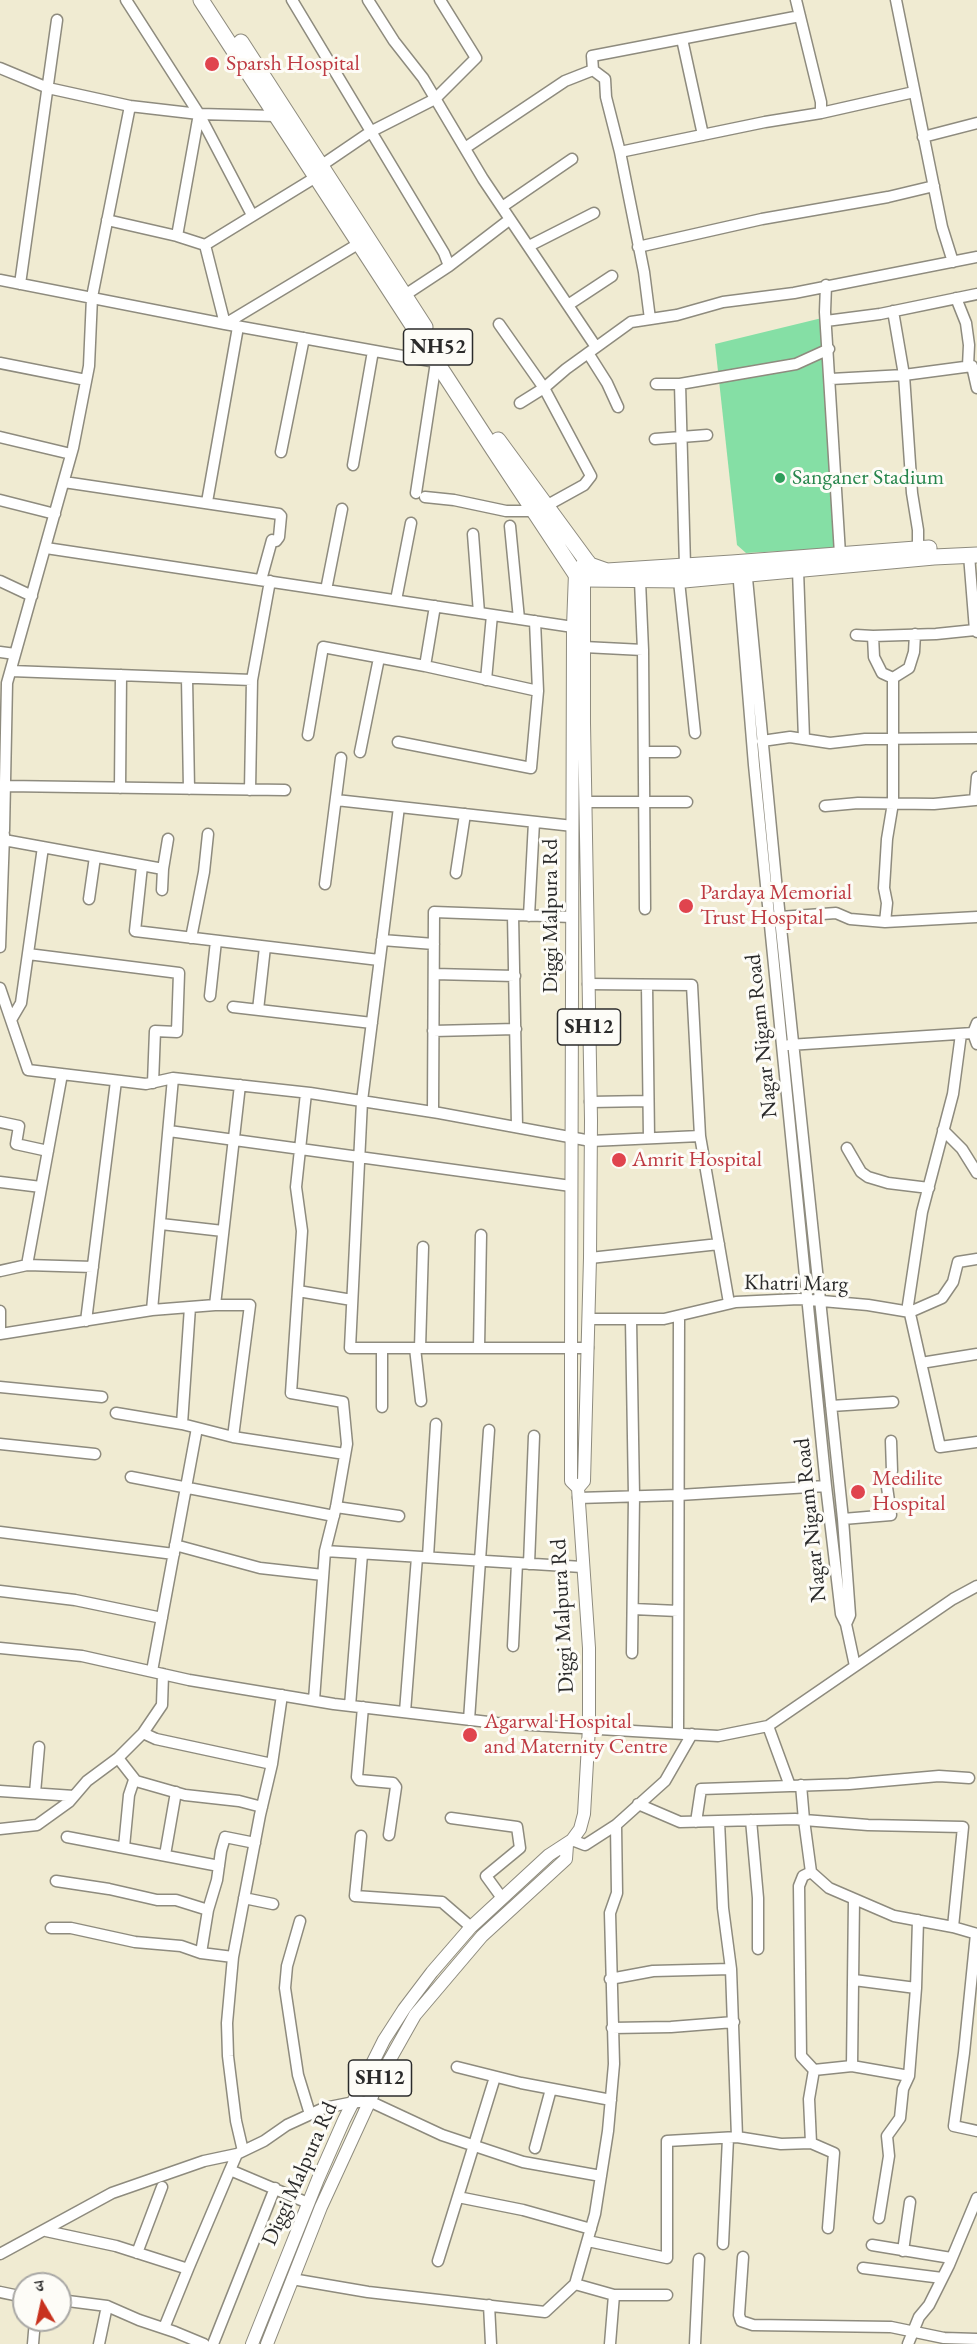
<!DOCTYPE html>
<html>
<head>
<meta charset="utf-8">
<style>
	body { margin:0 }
	#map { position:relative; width:977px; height:2344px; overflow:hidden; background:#f0ebd2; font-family:"EB Garamond","Noto Serif Devanagari",serif }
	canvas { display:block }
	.north { position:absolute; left:12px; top:2272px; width:60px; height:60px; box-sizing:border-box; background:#fdfcf7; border:2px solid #a9a8a5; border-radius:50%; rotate:351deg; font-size:16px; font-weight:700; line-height:24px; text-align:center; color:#2b2b2b }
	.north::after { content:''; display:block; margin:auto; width:21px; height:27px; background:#c8321e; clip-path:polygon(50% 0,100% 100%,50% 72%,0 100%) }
</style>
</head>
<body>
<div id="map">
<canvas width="977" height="2344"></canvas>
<div class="north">उ</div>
</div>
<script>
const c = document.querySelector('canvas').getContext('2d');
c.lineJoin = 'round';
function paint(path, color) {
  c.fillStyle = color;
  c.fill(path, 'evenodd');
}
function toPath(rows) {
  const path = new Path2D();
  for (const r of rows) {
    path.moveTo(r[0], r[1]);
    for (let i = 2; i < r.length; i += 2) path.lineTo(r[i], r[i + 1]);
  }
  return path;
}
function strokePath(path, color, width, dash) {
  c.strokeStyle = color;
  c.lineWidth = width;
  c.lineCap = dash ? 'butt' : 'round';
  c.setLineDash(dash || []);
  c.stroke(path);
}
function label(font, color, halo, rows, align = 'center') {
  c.font = font + ' "EB Garamond",serif';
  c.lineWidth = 6;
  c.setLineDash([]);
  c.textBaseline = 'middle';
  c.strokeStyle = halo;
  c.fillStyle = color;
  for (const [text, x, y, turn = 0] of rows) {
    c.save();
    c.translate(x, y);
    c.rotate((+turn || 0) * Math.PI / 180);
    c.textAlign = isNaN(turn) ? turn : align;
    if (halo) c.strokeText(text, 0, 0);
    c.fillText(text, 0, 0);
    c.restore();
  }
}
paint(toPath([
	[822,318,836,548,746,553,737,545,715,344]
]), '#85dfa5');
const minor = toPath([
	[126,0,199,114,252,215],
	[292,0,444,253,449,266],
	[368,0,394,41,423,78,483,179,596,347],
	[796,0,821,102,821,113,914,92],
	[896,0,942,227,953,262],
	[682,39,703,135],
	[0,68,48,88,130,106,199,114,276,116],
	[923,137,977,123],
	[465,148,565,81,593,70],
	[620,152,765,122,821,113],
	[322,165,372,131,435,99,476,58,440,0],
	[502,207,572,159],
	[107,220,177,236,205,245,316,177],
	[177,236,199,114],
	[205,245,225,324,436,362,445,357],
	[529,246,594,213],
	[638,247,762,219,888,197,934,186],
	[0,280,225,324,363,241],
	[20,284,57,20],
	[826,285,825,312,840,554],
	[405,295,449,266,509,220],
	[956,298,966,323,969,345,968,366],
	[568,305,612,276],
	[893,311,904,375,912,493,918,530,918,548],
	[650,319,644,272,620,152,606,97,605,79,593,70,592,56,800,16],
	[826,321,880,314,977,294],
	[499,324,544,388,591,476,584,485,546,506],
	[588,353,607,383,618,407],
	[0,363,86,380],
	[831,379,904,375,972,366,977,388],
	[656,384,680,384],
	[520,403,544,388,566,369,631,322,677,315,723,302,794,293,977,257],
	[0,437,71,454],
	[655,439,707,435],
	[281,452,304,338],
	[353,465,373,351],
	[64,482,279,514,281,516,279,537,276,541,272,540,261,580],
	[416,493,436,362],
	[425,497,454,500,506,511,534,511],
	[0,500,55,514],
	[207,502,238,327],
	[510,526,519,619],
	[473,534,479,613],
	[46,548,573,627],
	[969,555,975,630,977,632],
	[685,566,680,384,796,364,829,349],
	[746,568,776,880,843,1519,850,1615,846,1624],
	[738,570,754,765,826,1486,841,1614,846,1624,855,1666],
	[798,570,804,739],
	[0,581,32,596],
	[640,581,643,650],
	[679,581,695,733],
	[326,590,342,509],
	[396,600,411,523],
	[856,635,873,636],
	[584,647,643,650,645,909],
	[0,652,15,654],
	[425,666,435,606],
	[11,671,252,680],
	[187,678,189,789],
	[893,678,909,668,914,652,915,634],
	[486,680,492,615],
	[308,735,323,647,425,666,538,691],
	[762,741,790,737,830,743,865,739,977,738],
	[398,742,531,768,538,691,535,621],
	[360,752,379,658],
	[645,752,675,752],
	[6,786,285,790],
	[120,788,121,675],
	[250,790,252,680,270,581],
	[336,800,573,826],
	[585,802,687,802],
	[825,806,858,803,934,804,975,800,977,777],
	[399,807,362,1101,350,1348,588,1348],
	[0,835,4,831,7,683,73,448,89,366,92,297,130,106],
	[4,840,163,869,168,839],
	[142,866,135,931,379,960],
	[456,873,465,814],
	[325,884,341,758],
	[162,890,163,869],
	[89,899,95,857],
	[513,915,517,1126],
	[529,916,534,822],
	[780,917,836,913,850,919,885,922,887,903,884,888,887,839,893,803,893,678,882,673,874,657,873,636,936,634,975,630],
	[885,922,977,917],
	[191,938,204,872,208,834],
	[382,940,434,944],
	[0,947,4,835],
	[28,954,179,973,177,1032,155,1031,153,1083],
	[434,974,515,976],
	[588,984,692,985,700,1136,729,1303],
	[647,985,649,1138],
	[0,988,28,1070,146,1084,173,1078,310,1093,439,1113,591,1141,700,1136],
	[210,996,216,941],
	[233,1007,372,1023],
	[258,1010,265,947],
	[11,1020,21,1003,43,847],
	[977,1023,973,1033,977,1044],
	[433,1031,516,1029],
	[961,1034,953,1094,922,1212,908,1305,940,1447,977,1442],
	[789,1045,973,1033],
	[306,1093,296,1187,302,1231,291,1393,343,1402,347,1444,336,1507,325,1551,314,1700],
	[590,1102,648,1101],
	[433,1112,434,912,572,917],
	[0,1122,19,1126,16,1144,48,1151],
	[943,1130,962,1149,977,1173],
	[169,1131,571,1186],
	[847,1148,861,1172,868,1177,888,1183,929,1188],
	[0,1182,41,1187],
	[161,1224,223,1231],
	[590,1258,719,1244],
	[27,1265,62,1074],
	[0,1271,27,1265,93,1267],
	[298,1291,352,1300],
	[215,1305,240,1085],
	[152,1310,173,1078],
	[0,1311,0,1334],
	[589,1319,664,1319,736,1302,799,1299,868,1305,910,1312,942,1298,953,1282,958,1262,977,1259],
	[631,1320,634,1496,632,1653],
	[86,1321,116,1081],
	[0,1334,152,1310,215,1305,250,1305,233,1437],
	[382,1348,382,1407],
	[415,1348,421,1401],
	[420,1348,423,1247],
	[479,1348,481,1235],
	[921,1363,977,1354],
	[0,1387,102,1397],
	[831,1406,893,1402],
	[116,1413,182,1424,233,1437,345,1454],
	[182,1424,190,1307],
	[0,1444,95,1454],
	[131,1477,334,1516],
	[578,1498,679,1495,826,1486],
	[336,1507,399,1516],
	[843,1519,891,1515,886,1480,892,1471,891,1441],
	[0,1532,174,1554],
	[175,1545,260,1568,323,1575],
	[325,1551,582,1567],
	[428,1557,436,1424],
	[529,1564,534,1436],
	[0,1591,75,1600,162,1618],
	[633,1609,678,1611],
	[513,1646,517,1563],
	[0,1648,82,1656,189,1680,334,1704,497,1723,718,1736,768,1726,953,1599,977,1586],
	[152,1671,197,1428],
	[350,1706,362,1554],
	[363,1707,357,1777,359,1780,393,1783,396,1787,389,1835],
	[405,1712,417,1557],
	[469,1720,489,1430],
	[768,1726,790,1786],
	[143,1733,156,1739,272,1764],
	[678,1733,679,1316],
	[118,1758,136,1781,185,1795,239,1801,262,1807],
	[0,1791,74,1796],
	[35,1793,39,1747],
	[638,1804,680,1822,795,1819,804,1820,868,1825,963,1827,953,1927,894,1916,829,1888,811,1872,804,1820,801,1785],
	[451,1818,517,1827,520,1848,486,1876,502,1898],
	[751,1820,758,1898,758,1949],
	[696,1822,701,1789,849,1784,939,1776,969,1778],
	[0,1829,37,1825,69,1802,87,1781,118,1758,143,1733,162,1705,163,1674],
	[361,1836,355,1896,442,1902,471,1927],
	[67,1837,219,1866],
	[572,1840,585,1845,616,1825,665,1781,692,1734],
	[124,1847,129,1795,134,1780],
	[165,1855,176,1792],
	[811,1872,803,1876,799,1886,801,2056,814,2070],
	[56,1881,109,1889,157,1900,176,1900,208,1910],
	[244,1898,273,1904],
	[300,1921,287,1966,285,1988,298,2075,310,2114],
	[953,1927,977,1934],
	[51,1928,71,1928,135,1942,181,1946,201,1953,233,1957],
	[976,1934,964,2053,954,2126,977,2131],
	[201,1953,208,1910,217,1880,221,1851,225,1837,255,1843],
	[610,1979,653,1971,731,1969],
	[854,1980,916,1988],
	[612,2028,671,2027,734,2022],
	[852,2066,854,1899],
	[457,2067,521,2083,611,2100],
	[737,2137,781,2144,811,2143,809,2099,814,2070,852,2066,909,2076],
	[811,2143,834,2153,828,2228],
	[535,2148,551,2089],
	[243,2151,236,2121,228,2056,227,2023,233,1957,260,1815,272,1764,282,1695],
	[237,2154,230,2170,308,2203],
	[458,2197,523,2210,591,2229],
	[879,2218,889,2156,887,2136,900,2118,903,2089,909,2076,916,1988,918,1920],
	[46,2231,116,2246,188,2269,230,2170],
	[588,2241,667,2258,667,2141,737,2137,731,1969,723,1908,719,1821],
	[723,2244,728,2138],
	[872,2245,951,2258],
	[903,2251,910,2202],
	[137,2253,162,2187],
	[0,2254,112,2193,204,2161,237,2154,264,2141,287,2125,324,2108,349,2103,369,2101,442,2135,523,2162,601,2176],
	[743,2257,739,2315,741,2321,753,2325,891,2327,944,2338,977,2339],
	[438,2261,495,2077],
	[863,2268,942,2278],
	[292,2279,368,2292,545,2312,575,2284,595,2214,608,2131,614,2064,610,1913,617,1893,616,1825],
	[575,2284,614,2295,667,2295],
	[0,2292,24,2297],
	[60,2300,107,2306,139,2320,175,2332,204,2344],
	[489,2305,491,2344],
	[164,2328,188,2269],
	[33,2344,35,2320],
	[99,2344,107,2306],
	[213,2344,275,2188],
	[610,2344,614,2295],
	[695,2344,699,2259],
	[908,2344,919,2317,929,2305,949,2265,977,2198]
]);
const major = toPath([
	[578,1488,584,1481,590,1258,591,1120,584,723,584,579,587,571],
	[252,2344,318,2179,344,2120,384,2040,404,2009,432,1972,471,1927,549,1855,572,1840,580,1829,584,1814,589,1727,589,1648,578,1488,571,1481,571,1348,573,627,575,573,586,560],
	[267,2344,321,2207,384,2070,415,2015,482,1936,566,1859,567,1845]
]);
const highway = toPath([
	[201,0,493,449,575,573,584,579,684,580,934,557,977,555],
	[241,42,425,327],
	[498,440,586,560,590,565,607,571,732,563,929,548]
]);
strokePath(minor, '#8e8b7e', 13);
strokePath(major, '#8e8b7e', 14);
strokePath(highway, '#8e8b7e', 17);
strokePath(minor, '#fff', 10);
strokePath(major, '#fff', 12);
strokePath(highway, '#fff', 15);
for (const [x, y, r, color] of [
	[212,64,8,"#e0444e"],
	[780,478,6,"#2e9e5b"],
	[686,906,8,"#e0444e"],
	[619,1160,8,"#e0444e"],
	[858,1492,8,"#e0444e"],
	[470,1735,8,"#e0444e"]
]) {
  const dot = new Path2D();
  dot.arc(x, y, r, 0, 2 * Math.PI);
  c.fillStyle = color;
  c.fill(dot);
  strokePath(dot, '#fdfcf7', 2);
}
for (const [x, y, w] of [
	[438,347,69],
	[589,1027,63],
	[380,2078,63]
]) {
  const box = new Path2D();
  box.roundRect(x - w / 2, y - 18, w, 36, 4.5);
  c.fillStyle = '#fdfcf7';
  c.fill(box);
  strokePath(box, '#2b2b2b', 1.5);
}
label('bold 21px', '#2b2b2b', null, [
	["NH52",438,347],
	["SH12",589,1027],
	["SH12",380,2078]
]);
label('22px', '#be3a42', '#fdfcf7', [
	["Sparsh Hospital",226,64],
	["Pardaya Memorial",700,893],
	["Trust Hospital",700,918],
	["Amrit Hospital",632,1160],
	["Medilite",872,1479],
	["Hospital",872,1504],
	["Agarwal Hospital",484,1722],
	["and Maternity Centre",484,1747]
], 'left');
label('22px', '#27864d', '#fdfcf7', [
	["Sanganer Stadium",792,478]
], 'left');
label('22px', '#2b2b2b', '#fdfcf7', [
	["Diggi Malpura Rd",551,916,-90],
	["Nagar Nigam Road",762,1036,-96],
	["Khatri Marg",796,1284,1],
	["Nagar Nigam Road",811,1520,-96],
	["Diggi Malpura Rd",563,1616,-93],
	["Diggi Malpura Rd",300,2174,-66]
]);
</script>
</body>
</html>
